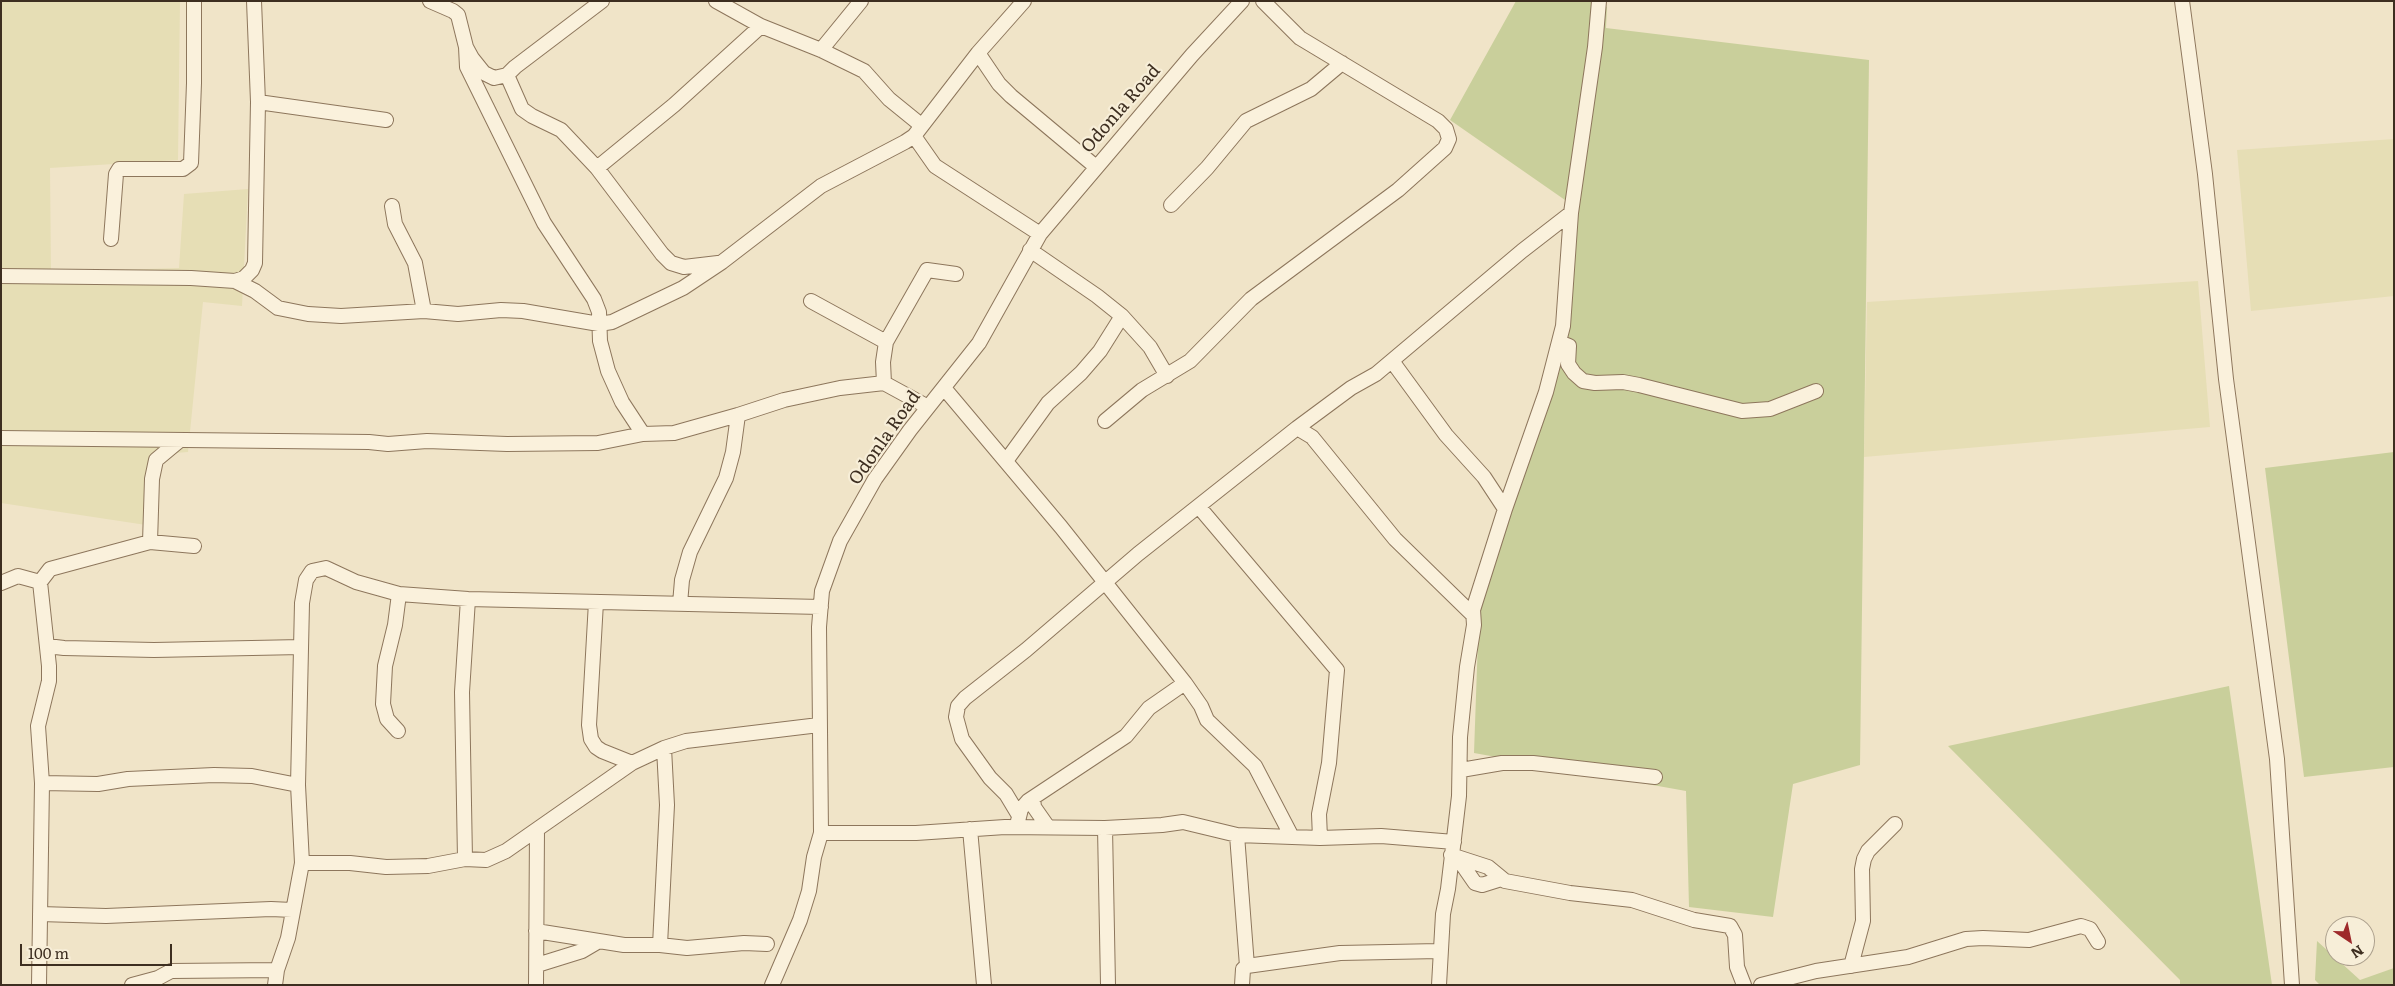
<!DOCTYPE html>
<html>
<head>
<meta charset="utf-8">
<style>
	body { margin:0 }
	#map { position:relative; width:2395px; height:986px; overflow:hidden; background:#f0e4c8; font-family:Literata,serif }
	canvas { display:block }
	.frame { position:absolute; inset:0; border:2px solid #3d2e20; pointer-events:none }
	.north { position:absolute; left:2325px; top:916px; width:50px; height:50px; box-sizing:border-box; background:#f7eed8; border:1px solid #ada18e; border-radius:50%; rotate:146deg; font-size:14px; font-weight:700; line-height:20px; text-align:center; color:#3d2e20 }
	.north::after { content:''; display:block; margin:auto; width:18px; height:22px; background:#9e2a2b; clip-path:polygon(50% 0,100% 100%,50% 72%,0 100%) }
	.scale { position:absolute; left:20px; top:944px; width:152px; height:22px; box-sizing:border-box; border:2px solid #3d2e20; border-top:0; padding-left:6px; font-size:15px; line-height:18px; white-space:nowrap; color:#3d2e20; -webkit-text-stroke:4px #f7eed8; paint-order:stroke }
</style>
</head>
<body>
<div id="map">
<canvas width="2395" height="986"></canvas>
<div class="frame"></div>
<div class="north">N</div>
<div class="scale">100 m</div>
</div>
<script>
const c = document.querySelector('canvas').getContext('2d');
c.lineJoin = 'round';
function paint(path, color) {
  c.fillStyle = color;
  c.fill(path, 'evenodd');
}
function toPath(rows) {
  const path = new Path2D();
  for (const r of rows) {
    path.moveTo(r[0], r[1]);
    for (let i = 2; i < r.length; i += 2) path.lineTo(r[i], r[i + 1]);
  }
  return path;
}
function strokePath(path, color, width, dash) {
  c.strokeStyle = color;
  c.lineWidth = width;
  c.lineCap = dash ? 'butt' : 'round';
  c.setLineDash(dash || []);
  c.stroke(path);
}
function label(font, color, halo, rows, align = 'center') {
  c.font = font + ' Literata,serif';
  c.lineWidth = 4.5;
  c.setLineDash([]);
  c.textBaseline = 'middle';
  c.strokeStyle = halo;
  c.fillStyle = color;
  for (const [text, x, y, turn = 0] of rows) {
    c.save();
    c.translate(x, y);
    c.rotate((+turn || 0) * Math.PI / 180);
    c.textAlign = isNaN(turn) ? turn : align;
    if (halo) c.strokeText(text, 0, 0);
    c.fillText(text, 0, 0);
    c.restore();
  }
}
paint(toPath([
	[1,1,180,1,178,160,50,168,51,272,179,268,184,194,248,189,242,306,203,302,188,452,149,455,146,525,1,503],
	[2394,139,2394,296,2251,311,2237,150],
	[2198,281,2210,427,1864,457,1867,302]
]), '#e6deb5');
paint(toPath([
	[1516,1,1597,1,1607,7,1606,28,1869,60,1860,765,1793,784,1773,917,1689,907,1686,791,1474,753,1479,610,1560,318,1565,200,1450,120],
	[2394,452,2394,767,2304,777,2265,468],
	[2229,686,2272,985,2180,985,2180,980,1948,746],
	[2317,941,2360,980,2394,968,2394,985,2320,985,2315,980]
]), '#c9cf9b');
const minor = toPath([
	[430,1,453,11,458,15,466,47,472,58,484,73,494,78,507,75,515,67,602,1],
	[716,1,761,26,821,50,864,71,889,99,921,125],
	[2182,1,2205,174,2226,379,2277,759,2292,985],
	[466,47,467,67,544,223,594,299,599,312,600,341,608,371,622,402,643,434],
	[821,50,861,1],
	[978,53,999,84,1011,96,1096,167],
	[507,75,522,109,532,116,561,130,597,168,662,254,671,263,684,267,718,263],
	[258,102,386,120],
	[914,136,935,166,1040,234],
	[597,168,674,105,761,26],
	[1171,205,1207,168,1246,121,1311,89,1342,63],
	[392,206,395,224,415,263,424,311],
	[111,239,116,174,119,169,183,169,191,163,194,83,194,1],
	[1030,250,1097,296,1122,316,1150,347,1167,376],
	[1,276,191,278,235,281,244,278,252,270,255,263,258,102,254,1],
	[235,281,255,291,278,308,308,314,341,316,424,311,458,314,501,310,523,311,599,324,612,322,683,288,722,262,821,186,905,142,914,136,978,53,1024,1],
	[811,301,886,342,883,362,884,383],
	[886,342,927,270,956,274],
	[1559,342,1569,346,1568,364,1574,373,1583,381,1595,383,1623,382,1639,385,1742,411,1770,409,1816,391],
	[1392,361,1446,435,1484,477,1505,509],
	[944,388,1061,527,1185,683,1201,706,1207,720,1255,766,1292,837],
	[1105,421,1142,390,1190,361,1251,299,1398,190,1445,148,1449,139,1446,129,1438,121,1300,38,1263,1],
	[1297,428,1312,437,1395,539,1473,615],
	[1,438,369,442,388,444,427,441,507,444,598,443,643,434,674,433,738,415,784,400,840,388,884,383,928,407],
	[1006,461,1048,403,1081,373,1100,351,1122,316],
	[1199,507,1337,670,1329,763,1319,814,1320,838],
	[150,542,152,479,156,460,180,440],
	[1,583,18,576,40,582],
	[596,602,589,725,591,739,596,747,602,751,632,763],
	[680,604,682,580,690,552,726,478,733,452,738,415],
	[47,646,64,648,154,650,301,647],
	[398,731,387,719,383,704,385,666,395,625,399,594],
	[1461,770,1502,763,1533,763,1655,777],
	[42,783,98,784,128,779,214,775,252,776,298,785],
	[1033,798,1034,807,1048,827],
	[1018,814,1006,794,990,778,962,739,956,717,958,706,965,698,1026,650,1138,554,1297,428,1351,388,1376,374,1522,251,1571,213],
	[1018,821,1021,809,1028,801,1126,736,1149,708,1185,683],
	[1105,828,1108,985],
	[970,829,984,985],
	[821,833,916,833,1005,827,1105,828,1162,825,1183,822,1237,835,1320,838,1381,836,1454,842],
	[1237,835,1247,966],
	[1451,855,1488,867,1505,881,1570,893,1632,900,1694,920,1730,926,1735,935,1737,967,1744,985],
	[1457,857,1475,883,1482,885,1501,879],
	[465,859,462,692,468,599],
	[302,863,350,863,386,867,428,866,465,859,486,860,506,851,632,763,664,748,686,741,819,725],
	[40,914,106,916,271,909,292,910],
	[536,931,624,945,660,945,687,948,744,943,767,944],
	[660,945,667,805,664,748],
	[537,965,582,951,599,941],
	[1851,966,1863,921,1862,869,1864,859,1868,851,1895,824],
	[39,985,42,783,38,726,49,681,49,666,40,582,50,569,150,542,194,546],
	[132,985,158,978,171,971,277,970],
	[275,985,277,970,288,938,302,863,298,785,302,603,306,580,312,571,326,568,356,582,399,594,468,599,821,607],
	[536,985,537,830],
	[772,985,800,920,809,891,814,857,821,833,819,627,822,591,840,541,875,479,910,430,979,343,1040,234,1192,55,1242,1],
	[1242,985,1243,969,1247,966,1340,953,1439,951],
	[1439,985,1443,914,1448,889,1459,796,1460,737,1467,667,1474,625,1473,610,1505,509,1546,392,1563,326,1571,213,1595,47,1599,1],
	[1761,985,1816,971,1908,957,1966,939,1983,938,2029,940,2081,926,2090,929,2098,942]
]);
strokePath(minor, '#8d765c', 16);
strokePath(minor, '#faf1dc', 14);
label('18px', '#3d2e20', '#f7eed8', [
	["Odonla Road",1121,109,-49],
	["Odonla Road",885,438,-55]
]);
</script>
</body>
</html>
